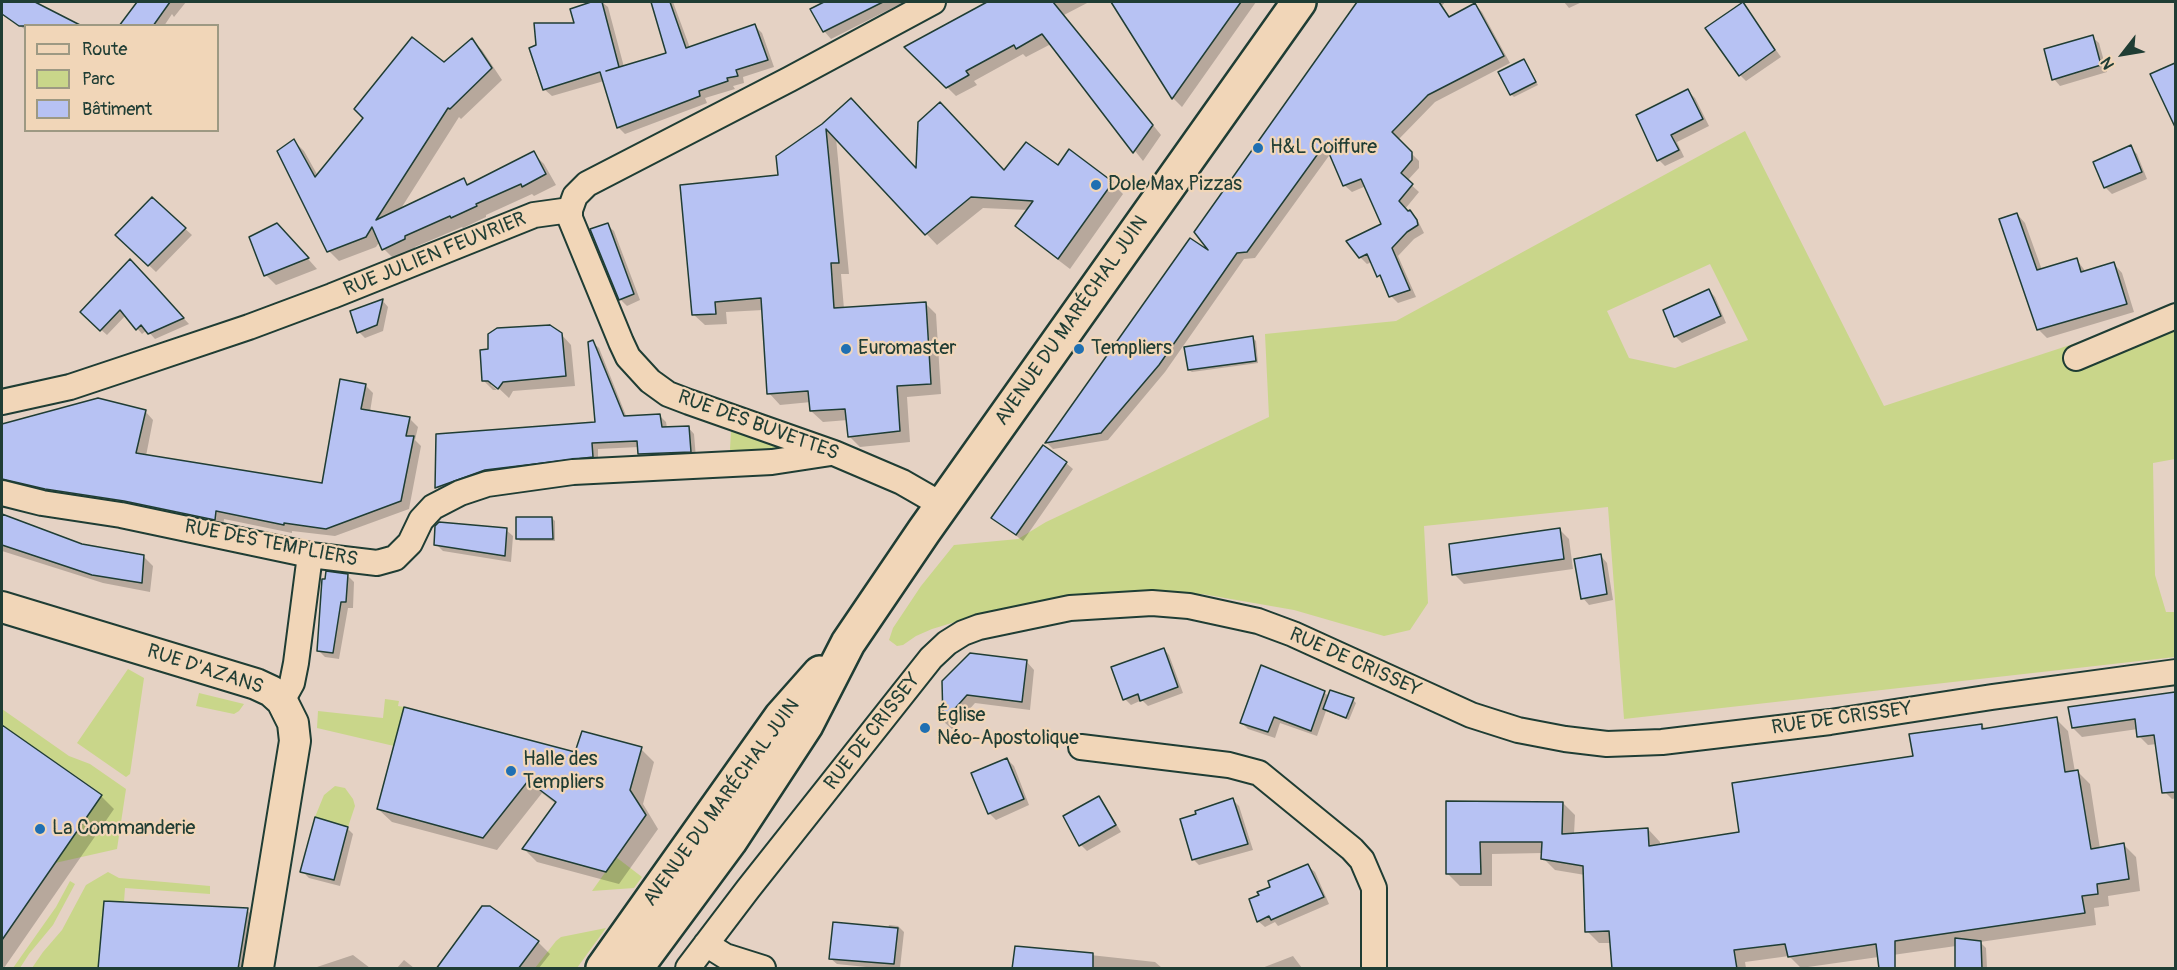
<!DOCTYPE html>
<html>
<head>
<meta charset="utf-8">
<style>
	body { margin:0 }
	#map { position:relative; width:2177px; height:970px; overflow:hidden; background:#e5d2c4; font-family:Pangolin,sans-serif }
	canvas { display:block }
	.frame { position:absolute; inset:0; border:3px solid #1f3d34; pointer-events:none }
	.legend { position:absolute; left:24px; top:24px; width:195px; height:108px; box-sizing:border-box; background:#f1d6b8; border:2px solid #9d9983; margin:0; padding:8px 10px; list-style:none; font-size:18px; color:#1f3d34 }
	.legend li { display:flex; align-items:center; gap:12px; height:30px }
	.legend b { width:30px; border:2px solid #9d9983 }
	.north { position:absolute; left:2093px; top:24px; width:60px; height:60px; -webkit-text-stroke:4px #f1d6b8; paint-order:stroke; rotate:239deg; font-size:16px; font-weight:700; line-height:24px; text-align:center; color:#1f3d34 }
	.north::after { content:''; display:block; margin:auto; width:21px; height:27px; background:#1f3d34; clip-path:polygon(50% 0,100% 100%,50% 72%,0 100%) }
</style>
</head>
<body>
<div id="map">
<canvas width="2177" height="970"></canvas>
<div class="frame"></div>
<ul class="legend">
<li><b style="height:8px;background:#f1d6b8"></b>Route</li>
<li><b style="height:16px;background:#c9d68a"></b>Parc</li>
<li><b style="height:16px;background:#b7c2f3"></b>Bâtiment</li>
</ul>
<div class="north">N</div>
</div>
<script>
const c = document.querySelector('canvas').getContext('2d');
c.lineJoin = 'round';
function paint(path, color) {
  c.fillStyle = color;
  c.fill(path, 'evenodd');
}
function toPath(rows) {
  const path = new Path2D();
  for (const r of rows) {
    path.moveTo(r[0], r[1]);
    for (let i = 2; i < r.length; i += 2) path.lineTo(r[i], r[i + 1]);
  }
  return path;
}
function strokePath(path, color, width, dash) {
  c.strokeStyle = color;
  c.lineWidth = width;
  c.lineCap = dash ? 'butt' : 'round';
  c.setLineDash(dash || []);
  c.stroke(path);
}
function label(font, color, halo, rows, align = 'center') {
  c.font = font + ' Pangolin,sans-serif';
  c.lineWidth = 4.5;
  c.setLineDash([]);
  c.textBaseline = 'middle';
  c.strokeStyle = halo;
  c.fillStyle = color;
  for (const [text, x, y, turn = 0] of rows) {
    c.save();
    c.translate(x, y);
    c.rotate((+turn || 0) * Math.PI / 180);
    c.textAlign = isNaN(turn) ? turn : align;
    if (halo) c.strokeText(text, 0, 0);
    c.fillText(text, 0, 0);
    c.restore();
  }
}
paint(toPath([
	[1745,131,1884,406,2128,326,2175,304,2175,459,2153,463,2155,575,2166,612,2175,612,2175,657,1624,719,1608,507,1424,526,1428,603,1410,630,1384,636,1294,610,1202,594,1023,607,965,619,932,629,916,636,903,645,897,646,889,640,893,628,921,586,954,545,1018,539,1046,522,1269,417,1265,334,1396,321],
	[1710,264,1748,340,1675,368,1629,358,1607,311],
	[734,427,798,452,732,457,730,449,731,432],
	[128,669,144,678,130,774,126,777,77,743],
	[199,693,244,704,239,711,234,714,196,706],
	[385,699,399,701,398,706,404,707,394,746,317,728,318,711,383,718],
	[2,709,69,756,90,764,126,789,117,849,55,863,102,794,2,725],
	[335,786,345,788,353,799,355,806,348,827,315,817,324,795],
	[616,857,642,877,634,888,592,891],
	[108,872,119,878,210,886,210,894,125,888,124,902,104,901,98,968,32,968,43,952,62,930,86,885],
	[70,881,75,884,53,925,29,954,20,968,13,968,56,907],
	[606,928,577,968,535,968,556,941,561,937]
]), '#c9d68a');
paint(toPath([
	[2,2,31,2,79,26,26,26,26,30,2,15],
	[135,2,186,2,174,17,172,14,164,26,144,26],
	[596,2,602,2,608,7,624,67,668,54,652,2,673,2,690,48,755,26,762,33,774,67,743,77,744,83,733,86,735,89,705,98,707,103,625,134,618,127,604,81,552,96,544,89,576,25,572,10],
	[827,2,904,2,831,39,824,31,812,10],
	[988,2,1089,2,1064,15,1161,135,1143,161,1051,44,1026,57,1023,54,974,81,977,85,956,96,907,48],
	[1113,2,1256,2,1182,107,1173,98],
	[1359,2,1445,2,1419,36,1475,4,1482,12,1510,63,1435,102,1398,140,1419,161,1419,168,1407,181,1419,192,1405,209,1417,219,1424,233,1414,239,1398,256,1416,297,1398,303,1391,296,1372,262,1367,264,1360,257,1383,225,1366,186,1352,192,1344,185,1331,153,1255,258,1244,259,1165,372,1108,440,1053,449,1047,443,1214,255,1196,232],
	[1564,2,1582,2,1569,8],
	[1742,4,1781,57,1746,81,1740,75],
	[2092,37,2099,43,2107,72,2060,86,2054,79],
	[472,40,482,50,502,80,461,119,459,117,400,210,463,180,469,186,533,153,544,164,556,185,534,196,532,194,486,215,486,217,463,228,462,227,415,247,415,250,394,259,384,249,380,241,376,247,339,261,329,251,294,141,304,151,318,176],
	[1524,61,1538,85,1514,97,1511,94],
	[2176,64,2176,110,2173,111,2152,75],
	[1688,91,1695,98,1709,126,1677,142,1684,157,1665,166,1659,160],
	[823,125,917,171,1005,172,1059,167,1112,183,1123,194,1070,269,1028,237,1016,226,1028,210,983,208,937,245,836,138,849,274,841,274,844,309,925,303,936,314,941,394,907,397,910,442,860,447,849,436,848,420,823,422,811,411,811,402,780,405,769,393,763,310,726,312,727,324,705,325,693,314,780,176],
	[2130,147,2137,154,2147,179,2112,194,2105,187],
	[152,199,192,235,156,272,117,235],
	[2017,214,2025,223,2042,270,2077,260,2086,272,2114,264,2122,273,2134,312,2047,338,2038,329],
	[607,225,614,231,640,300,627,306,620,299],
	[287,235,317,269,276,285,266,275],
	[130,261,189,324,155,339,147,330,142,334,126,315,107,335,88,318],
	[1709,290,1715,297,1726,323,1682,343,1675,336],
	[382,300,388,307,383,331,365,338,359,332],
	[561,334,571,345,575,386,513,391,509,398,491,381,491,385,497,390,493,390,483,380,490,351],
	[1253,338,1256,341,1258,363,1192,372,1189,370],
	[592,342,599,348,627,418,660,416,666,422,667,428,688,427,694,434,696,458,645,460,639,454,639,447,598,449,598,463,443,494,437,487,438,435,596,423],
	[365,385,373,393,370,412,409,418,418,427,415,440,421,446,409,509,335,536,292,531,292,533,224,519,223,528,2,488,2,425,98,400,145,411,153,420,146,456,323,485],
	[1066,463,1073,469,1023,541,993,518],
	[2,516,82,545,143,556,153,566,150,592,103,583,2,551],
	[552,518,555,521,555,541,520,541,517,538],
	[1559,529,1569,539,1573,569,1464,584,1454,574],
	[506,530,513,536,511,562,443,551,436,544],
	[1601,556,1607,563,1613,600,1589,605,1583,598],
	[347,575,354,582,353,608,348,608,339,659,325,657,319,651],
	[1164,649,1169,655,1183,693,1148,706,1142,700,1131,705,1125,699,1113,668],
	[1026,661,1034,670,1030,710,975,703,952,729,944,722,944,682],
	[1324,692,1329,697,1353,700,1356,703,1349,720,1326,711,1317,736,1280,723,1275,738,1248,729,1242,723],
	[2176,694,2176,798,2172,799,2163,790,2157,744,2148,745,2139,736,2138,729,2082,737,2073,728,2070,709],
	[2056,719,2068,731,2075,772,2078,772,2090,784,2100,849,2124,845,2136,857,2140,891,2108,896,2109,906,2094,908,2096,925,1980,942,1986,948,1987,968,1956,968,1956,946,1801,968,1789,956,1745,962,1746,968,1613,968,1611,943,1599,943,1587,931,1585,875,1555,870,1543,858,1543,853,1492,854,1492,886,1460,886,1448,874,1448,803,1563,803,1575,815,1574,834,1648,829,1660,842,1660,845,1741,833,1982,725,1986,730],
	[2,726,101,796,114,809,4,968,2,968],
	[641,749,654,762,643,804,658,829,619,884,537,862,524,849,556,804,542,793,497,850,392,822,378,809,576,754],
	[1007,759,1014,766,1029,805,996,820,989,813],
	[1099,798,1105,805,1121,832,1087,851,1081,845],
	[1233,800,1239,806,1253,850,1199,865,1193,859],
	[347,828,353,834,340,886,309,878,302,871],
	[1308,866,1315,872,1329,904,1278,926,1275,922,1265,927,1258,921,1261,896],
	[247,910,258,921,251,968,100,968],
	[889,925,898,926,904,932,900,968,876,968,837,964,831,959,888,929],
	[538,942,550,954,539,968,438,968],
	[1016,947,1155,962,1162,968,1014,968],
	[353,955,370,968,314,968],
	[1293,956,1302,968,1262,968],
	[404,960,414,968,397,968]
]), '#0003');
const building = toPath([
	[2,2,35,2,82,26,19,26,2,14,2,2],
	[137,2,170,2,153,26,119,26,137,2],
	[591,2,602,2,619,67,606,71,666,53,651,2,670,2,686,48,755,24,768,60,736,70,738,76,727,78,728,81,699,91,700,96,617,128,600,72,543,90,529,48,536,45,534,23,574,23,570,9,591,2],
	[824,2,883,2,823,32,810,9,824,2],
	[987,2,1053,2,1153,125,1133,153,1042,34,1016,49,1014,45,966,71,969,75,946,88,904,47,987,2],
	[1111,2,1241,2,1172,99,1111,2],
	[1357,2,1439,2,1449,17,1475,3,1504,56,1428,95,1392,132,1412,152,1412,160,1401,173,1413,184,1399,201,1408,211,1410,210,1417,220,1418,225,1407,232,1392,248,1410,290,1389,297,1380,275,1377,277,1367,254,1359,258,1346,241,1381,224,1361,179,1343,186,1325,144,1247,252,1237,253,1159,365,1101,433,1045,443,1190,238,1208,250,1194,232,1357,2],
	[1743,2,1775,50,1739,76,1705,28,1743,2],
	[2093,35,2101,65,2052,80,2044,49,2093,35],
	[412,37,444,62,472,38,492,68,450,109,448,108,376,220,464,178,467,185,534,151,546,174,522,187,521,184,476,204,477,206,451,218,450,216,405,236,405,239,382,250,372,227,366,237,327,252,277,151,294,139,315,177,363,118,354,109,412,37],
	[1524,59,1536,82,1510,95,1498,72,1524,59],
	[2175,63,2175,127,2150,74,2175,63],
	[1688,89,1703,119,1671,135,1679,150,1657,161,1636,115,1688,89],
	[851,98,916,168,918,122,940,102,1004,170,1026,142,1058,165,1069,149,1113,182,1058,259,1015,226,1033,201,971,197,925,235,826,129,839,263,831,263,834,308,926,302,931,384,897,386,900,431,848,437,845,409,810,411,808,391,767,394,761,298,715,302,716,314,692,315,680,185,778,175,776,156,822,124,851,98],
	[2131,145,2142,172,2104,188,2093,162,2131,145],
	[152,197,186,228,148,266,115,235,152,197],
	[2017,213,2037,270,2077,258,2081,272,2114,262,2127,304,2037,330,1999,219,2017,213],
	[277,223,309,258,264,276,249,237,277,223],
	[608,223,634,294,619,300,590,229,608,223],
	[130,259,156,287,184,318,148,334,141,325,136,330,120,310,100,331,80,312,130,259],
	[1709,289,1721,316,1674,337,1663,310,1709,289],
	[383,299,377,325,357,333,350,311,383,299],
	[550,325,562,333,566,376,503,382,498,389,488,381,482,381,480,350,488,349,488,334,497,328,550,325],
	[1253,336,1256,361,1188,370,1184,347,1253,336],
	[593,340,624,416,660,414,662,427,689,426,691,452,638,454,637,441,592,443,593,457,485,470,435,488,436,434,595,422,588,342,593,340],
	[340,379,366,384,361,409,410,417,406,436,414,436,401,501,326,529,284,523,284,525,216,511,215,520,124,501,45,489,2,479,2,424,98,398,146,410,136,453,322,483,340,379],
	[1043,445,1067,462,1016,535,991,518,1043,445],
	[2,514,82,544,144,555,142,583,92,575,2,545,2,514],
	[516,517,552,517,553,539,516,539,516,517],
	[439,522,507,528,505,556,434,545,435,526,439,522],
	[1560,528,1564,559,1452,575,1449,544,1560,528],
	[1601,554,1607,594,1581,599,1574,559,1601,554],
	[326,571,348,574,346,602,341,602,333,653,317,651,322,579,325,579,326,571],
	[1164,648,1178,687,1140,701,1138,694,1123,700,1111,667,1164,648],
	[970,653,1027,660,1022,702,967,695,943,722,942,681,970,653],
	[1261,665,1325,691,1311,731,1274,717,1268,732,1240,723,1261,665],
	[1330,690,1354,698,1346,718,1323,709,1330,690],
	[2175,692,2175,792,2162,793,2154,735,2137,737,2135,719,2072,728,2068,707,2175,692],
	[404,707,575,752,582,731,642,747,630,790,646,815,606,872,522,849,556,802,528,781,483,838,377,809,404,707],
	[2057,717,2065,772,2078,770,2091,849,2124,843,2129,879,2097,884,2098,894,2082,896,2085,913,1895,941,1895,969,1879,969,1876,944,1788,957,1785,944,1734,950,1737,969,1612,969,1609,931,1585,932,1583,866,1541,859,1542,842,1480,842,1481,874,1446,874,1446,801,1563,802,1562,834,1648,828,1649,846,1739,832,1732,783,1913,756,1909,734,1982,724,1982,729,2057,717],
	[2,725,102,795,2,940,2,725],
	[1007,758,1024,799,988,814,971,773,1007,758],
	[1099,796,1116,825,1079,846,1063,816,1099,796],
	[1233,798,1248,844,1192,860,1180,819,1196,814,1195,811,1233,798],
	[315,817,348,827,334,880,300,872,315,817],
	[1308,864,1324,897,1271,920,1269,916,1257,922,1249,899,1259,895,1257,892,1270,887,1268,881,1308,864],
	[104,901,248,908,238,969,98,969,104,901],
	[482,906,490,906,539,941,518,969,436,969,482,906],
	[833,922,898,928,894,964,829,959,833,922],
	[1955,938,1981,941,1982,969,1955,969,1955,938],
	[1015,946,1093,953,1093,969,1012,969,1015,946]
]);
paint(building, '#b7c2f3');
strokePath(building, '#1f3d34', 1.5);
const minor = toPath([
	[933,2,790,79,587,184,575,196,570,210,570,218,621,342,628,357,650,381,668,394,689,402,834,453,902,482,942,505],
	[2076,358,2176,316],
	[2,402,70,387,130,367,249,327,332,296,534,215,570,210],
	[2,493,42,503,121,515,310,555,377,563,395,558,410,543,421,520,433,507,460,493,487,484,573,472,772,462,831,453],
	[282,701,292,683,296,663,310,555],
	[1081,747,1229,765,1259,773,1352,849,1362,860,1374,888,1374,968],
	[706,944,725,956,763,968],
	[688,968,748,889,931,658,947,643,963,633,979,627,1070,608,1152,603,1189,606,1258,621,1293,634,1471,715,1518,730,1565,739,1607,744,1662,742,1830,722,1992,697,2176,672]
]);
const tertiary = toPath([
	[2,607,256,684,271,691,282,701,293,723,295,741,258,968]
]);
const secondary = toPath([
	[603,968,781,717,820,673],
	[636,968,730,841,806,725,848,643,924,531,1299,2]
]);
strokePath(minor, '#1f3d34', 28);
strokePath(tertiary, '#1f3d34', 34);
strokePath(secondary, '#1f3d34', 38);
strokePath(minor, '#f1d6b8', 24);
strokePath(tertiary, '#f1d6b8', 30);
strokePath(secondary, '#f1d6b8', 33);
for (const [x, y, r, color] of [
	[1258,148,6,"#1f6fb2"],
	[1096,185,6,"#1f6fb2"],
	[846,349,6,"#1f6fb2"],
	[1079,349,6,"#1f6fb2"],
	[925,728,6,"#1f6fb2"],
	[511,771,6,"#1f6fb2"],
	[40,829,6,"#1f6fb2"]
]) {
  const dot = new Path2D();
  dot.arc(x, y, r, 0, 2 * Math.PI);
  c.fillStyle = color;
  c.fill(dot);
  strokePath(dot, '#f1d6b8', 2);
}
label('20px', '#1f3d34', '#f1d6b8', [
	["H&L Coiffure",1270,148],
	["Dole Max Pizzas",1108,185],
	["Euromaster",858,349],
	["Templiers",1091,349],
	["Église",937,716],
	["Néo-Apostolique",937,739],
	["Halle des",523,760],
	["Templiers",523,783],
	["La Commanderie",52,829]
], 'left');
label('20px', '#1f3d34', '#f1d6b8', [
	["RUE JULIEN FEUVRIER",435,255,-22],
	["AVENUE DU MARÉCHAL JUIN",1072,321,-55],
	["RUE DES BUVETTES",758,426,20],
	["RUE DES TEMPLIERS",271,544,11],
	["RUE DE CRISSEY",1355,663,24],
	["RUE D'AZANS",205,670,18],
	["RUE DE CRISSEY",1842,719,-8],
	["RUE DE CRISSEY",873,732,-52],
	["AVENUE DU MARÉCHAL JUIN",722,803,-54]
]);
</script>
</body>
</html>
